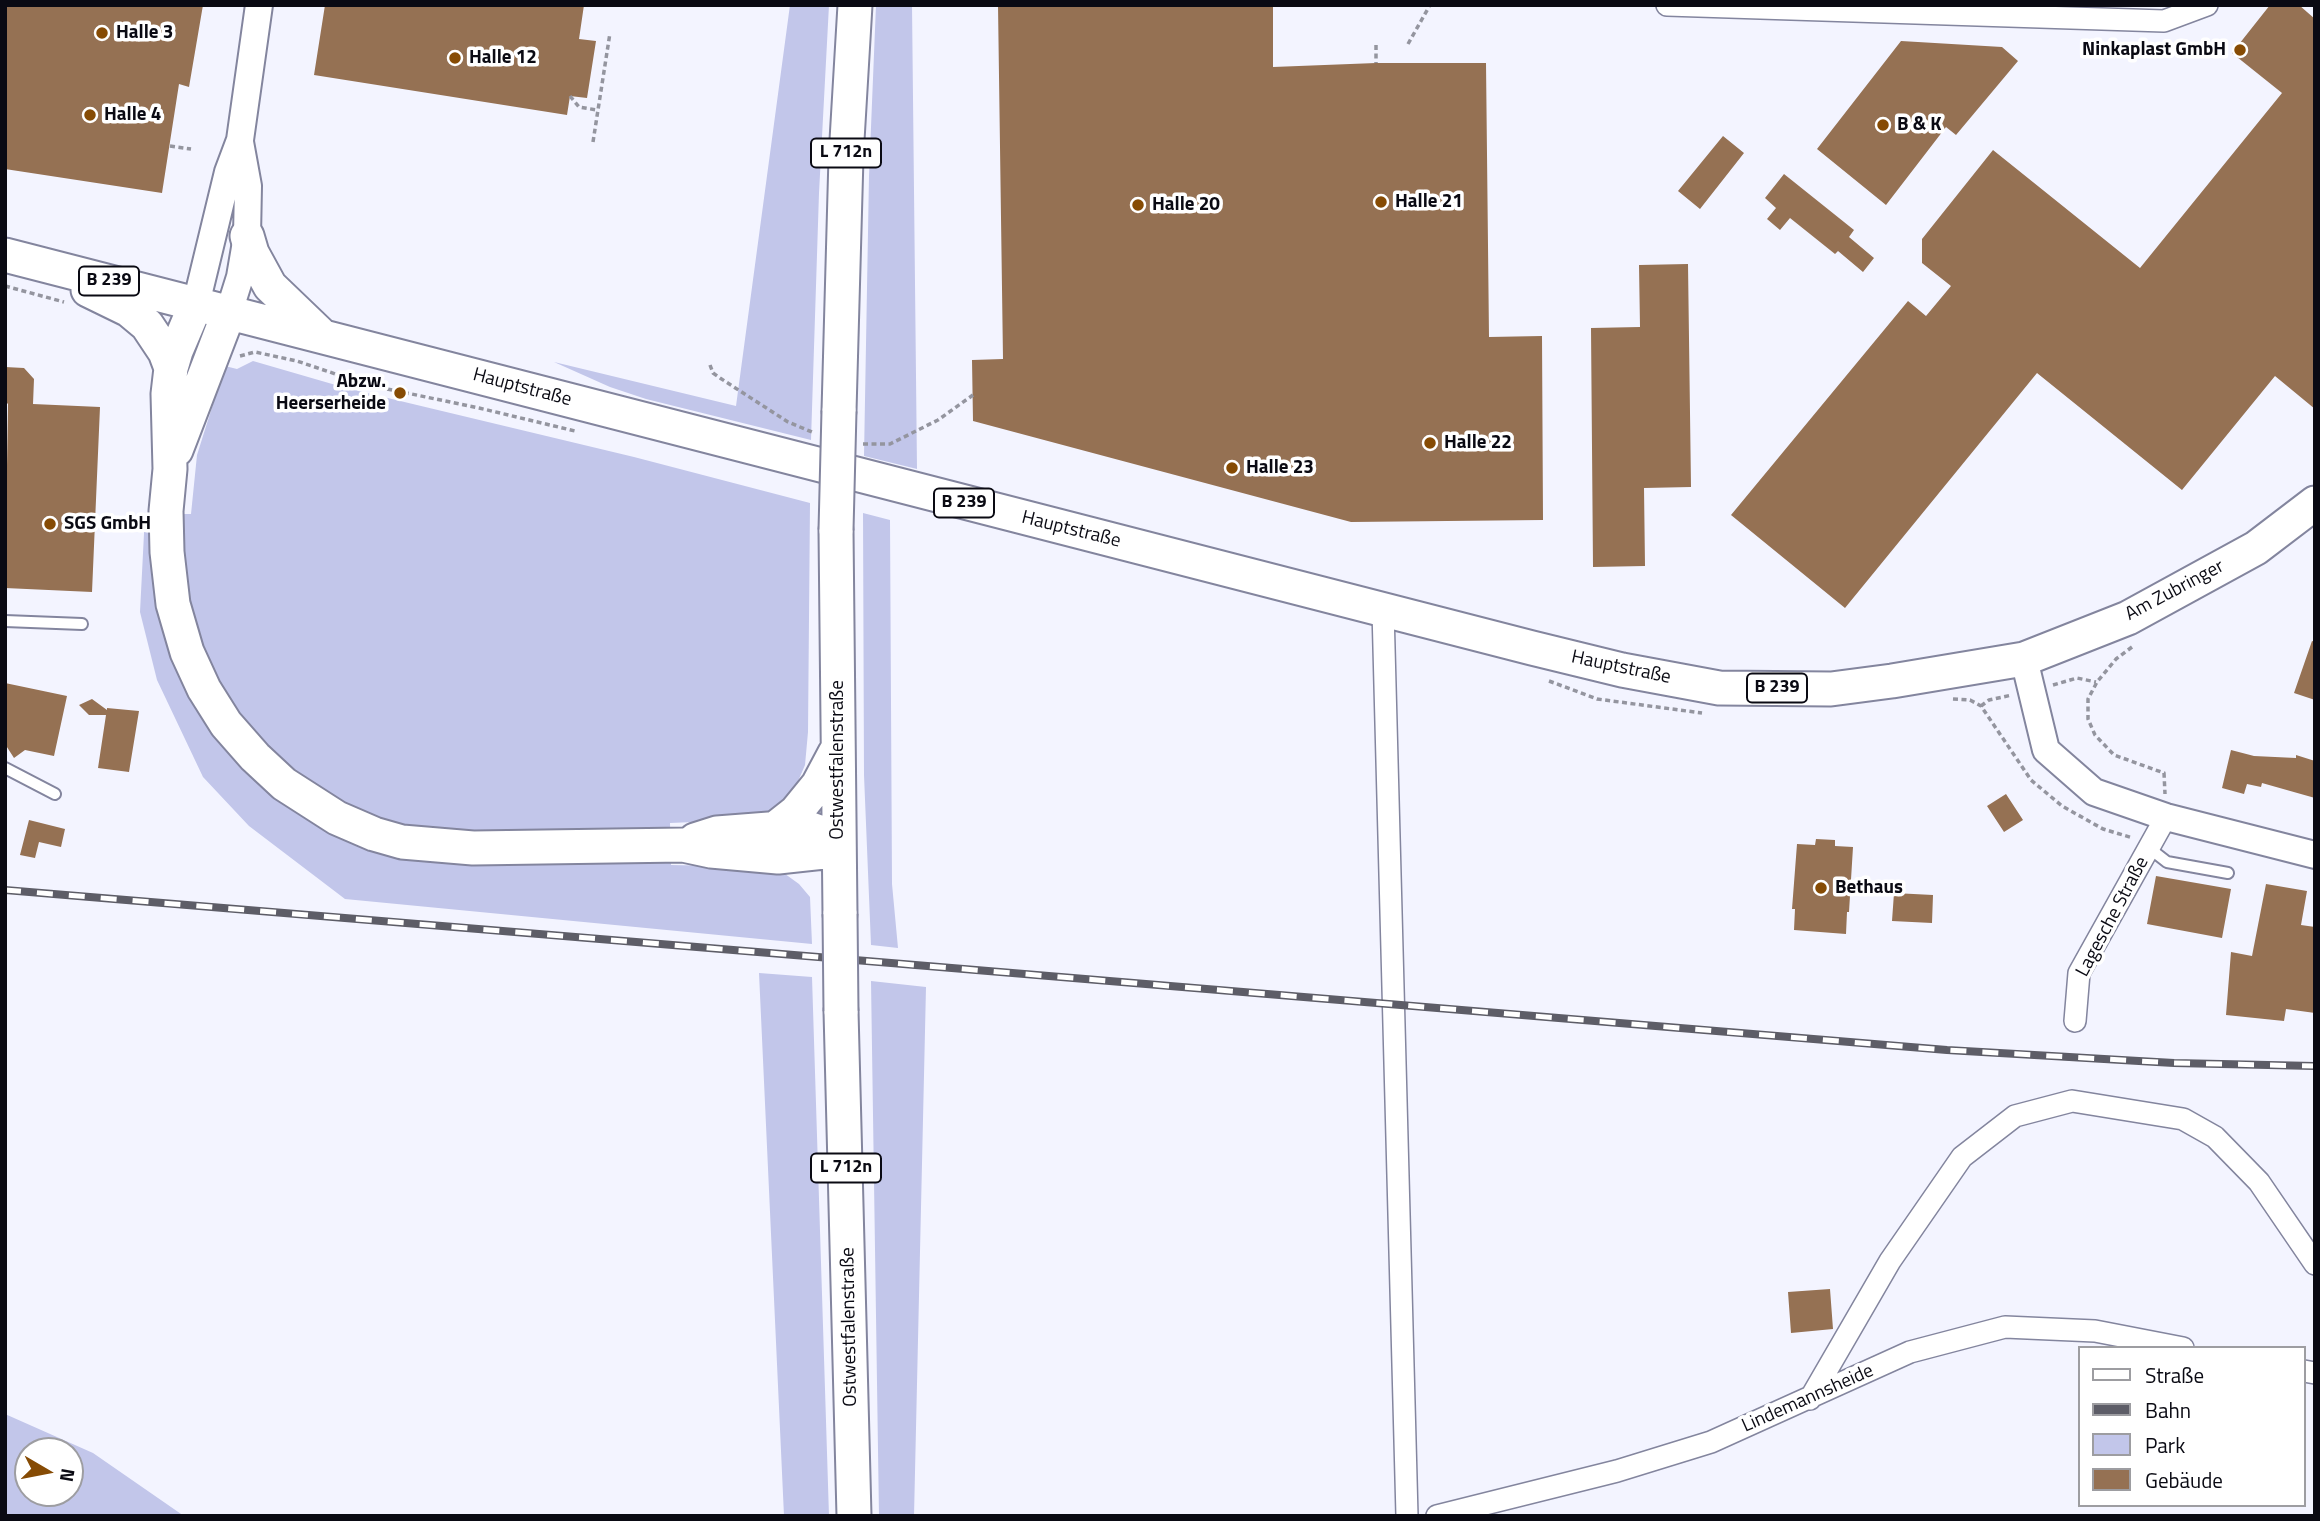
<!DOCTYPE html>
<html>
<head>
<meta charset="utf-8">
<style>
	body { margin:0 }
	#map { position:relative; width:2320px; height:1521px; overflow:hidden; background:#f3f4ff; font-family:"Titillium Web",sans-serif }
	canvas { display:block }
	.frame { position:absolute; inset:0; border:7px solid #0a0a13; pointer-events:none }
	.legend { position:absolute; left:2078px; top:1346px; width:228px; height:161px; box-sizing:border-box; background:#fff; border:2px solid #9d9da1; margin:0; padding:9px 12px; list-style:none; font-size:21px; color:#0a0a13 }
	.legend li { display:flex; align-items:center; gap:14px; height:35px }
	.legend b { width:35px; border:2px solid #9d9da1 }
	.north { position:absolute; left:14px; top:1437px; width:70px; height:70px; box-sizing:border-box; background:#fff; border:2px solid #9d9da1; border-radius:50%; rotate:100deg; font-size:19px; font-weight:700; line-height:28px; text-align:center; color:#0a0a13 }
	.north::after { content:''; display:block; margin:auto; width:24px; height:32px; background:#864b04; clip-path:polygon(50% 0,100% 100%,50% 72%,0 100%) }
</style>
</head>
<body>
<div id="map">
<canvas width="2320" height="1521"></canvas>
<div class="frame"></div>
<ul class="legend">
<li><b style="height:9px;background:#fff"></b>Straße</li>
<li><b style="height:9px;background:#5d5d67"></b>Bahn</li>
<li><b style="height:19px;background:#c2c6ea"></b>Park</li>
<li><b style="height:19px;background:#957153"></b>Gebäude</li>
</ul>
<div class="north">N</div>
</div>
<script>
const c = document.querySelector('canvas').getContext('2d');
c.lineJoin = 'round';
function paint(path, color) {
  c.fillStyle = color;
  c.fill(path, 'evenodd');
}
function toPath(rows) {
  const path = new Path2D();
  for (const r of rows) {
    path.moveTo(r[0], r[1]);
    for (let i = 2; i < r.length; i += 2) path.lineTo(r[i], r[i + 1]);
  }
  return path;
}
function strokePath(path, color, width, dash) {
  c.strokeStyle = color;
  c.lineWidth = width;
  c.lineCap = dash ? 'butt' : 'round';
  c.setLineDash(dash || []);
  c.stroke(path);
}
function label(font, color, halo, rows, align = 'center') {
  c.font = font + ' "Titillium Web",sans-serif';
  c.lineWidth = 7;
  c.setLineDash([]);
  c.textBaseline = 'middle';
  c.strokeStyle = halo;
  c.fillStyle = color;
  for (const [text, x, y, turn = 0] of rows) {
    c.save();
    c.translate(x, y);
    c.rotate((+turn || 0) * Math.PI / 180);
    c.textAlign = isNaN(turn) ? turn : align;
    if (halo) c.strokeText(text, 0, 0);
    c.fillText(text, 0, 0);
    c.restore();
  }
}
paint(toPath([
	[790,5,829,5,819,193,811,440,646,399,610,387,554,362,736,406],
	[876,5,912,5,917,469,864,456,869,176],
	[253,361,346,388,634,457,810,503,808,732,805,765,793,793,770,814,717,821,670,823,671,865,766,867,781,871,799,884,810,897,812,944,345,899,249,826,203,777,157,680,140,612,145,514,191,514,197,455,225,366,237,369],
	[863,513,890,520,892,884,898,948,871,945,864,775],
	[759,973,812,977,829,1516,784,1516],
	[871,981,926,987,914,1516,879,1516],
	[5,1414,93,1453,184,1516,5,1516],
	[70,1451,70,1493,28,1493,28,1451]
]), '#c2c6ea');
paint(toPath([
	[5,5,203,5,189,87,179,84,162,193,5,169],
	[325,5,584,5,579,39,596,41,587,98,570,96,567,115,314,75],
	[998,5,1273,5,1273,67,1376,63,1486,63,1489,337,1542,336,1543,520,1351,522,973,421,972,360,1003,359],
	[2270,5,2299,5,2315,19,2315,409,2275,376,2182,490,2037,373,1845,608,1731,515,1908,301,1926,316,1951,286,1922,263,1922,239,1993,150,2140,268,2282,93,2232,53],
	[1901,41,2002,47,2018,61,1956,135,1946,127,1886,205,1817,149],
	[1723,136,1744,153,1700,209,1678,191],
	[1784,174,1854,230,1849,237,1874,258,1863,272,1838,251,1835,254,1790,218,1780,230,1767,219,1776,208,1765,198],
	[1688,264,1691,487,1644,488,1645,566,1593,567,1591,328,1640,327,1639,265],
	[5,367,24,368,34,379,33,404,100,407,92,592,5,588,8,404,5,401],
	[2312,641,2315,642,2315,700,2294,693],
	[5,683,67,696,54,756,25,750,14,758,5,744],
	[92,699,107,710,107,708,139,711,129,772,98,768,106,715,89,715,79,705],
	[2231,750,2254,756,2296,758,2296,755,2315,761,2315,798,2262,783,2261,787,2247,784,2244,794,2222,788],
	[2006,794,2023,820,2004,832,1987,806],
	[29,820,65,829,61,847,39,842,35,858,20,855],
	[1816,839,1835,840,1835,846,1853,847,1849,912,1847,912,1846,934,1794,930,1795,909,1792,909,1797,844,1815,845],
	[2156,876,2231,889,2222,938,2147,924],
	[2266,884,2307,891,2301,925,2315,927,2315,1013,2286,1009,2284,1021,2226,1015,2231,952,2252,956],
	[1894,893,1933,895,1932,923,1892,921],
	[1830,1289,1833,1329,1791,1333,1788,1292]
]), '#957153');
const service = toPath([
	[5,621,82,624],
	[5,768,55,794],
	[2149,848,2167,862,2228,873]
]);
const minor = toPath([
	[1667,5,2164,21,2207,5],
	[1383,610,1407,1516],
	[2075,1021,2079,973,2166,817],
	[2304,1371,2315,1373],
	[1810,1399,1890,1261,1962,1157,2015,1116,2072,1101,2183,1119,2215,1137,2259,1182,2315,1264],
	[1437,1516,1617,1471,1711,1442,1910,1352,2005,1327,2095,1331,2183,1348]
]);
const tertiary = toPath([
	[196,304,228,172,240,140,259,5],
	[229,312,240,277,247,236,248,186,240,142],
	[2024,659,2046,750,2094,792,2166,817,2315,855]
]);
const primary = toPath([
	[247,236,252,253,270,286,319,333],
	[5,255,1532,648,1622,670,1719,688,1831,689,1892,681,2024,659,2128,618,2256,548,2315,503],
	[88,290,129,310,147,325,165,352,171,368],
	[196,304,176,351,171,368,168,394,170,469,166,511,167,552,173,604,187,652,204,689,226,724,255,757,284,784,337,818,374,834,402,842,473,848,683,845,711,851,778,857,824,852,838,844],
	[839,411,846,157,855,5],
	[176,450,229,312],
	[836,530,840,914],
	[777,827,796,812,818,785,835,753],
	[695,840,717,833,795,827,811,829,825,834,838,844],
	[841,1011,854,1516]
]);
strokePath(service, '#83859e', 14);
strokePath(minor, '#83859e', 24);
strokePath(tertiary, '#83859e', 30);
strokePath(primary, '#83859e', 37);
strokePath(toPath([
	[1408,44,1430,5],
	[1376,45,1376,63],
	[570,96,579,107,597,110],
	[593,142,610,33],
	[170,146,191,149],
	[5,286,64,302],
	[240,356,255,352,297,361,368,385,479,408,575,431],
	[710,365,713,373,720,378,788,422,812,432],
	[863,444,890,444,938,420,973,395],
	[2132,647,2116,659,2097,682,2088,699,2088,719,2095,735,2114,755,2164,773,2165,794],
	[1549,681,1597,699,1702,713],
	[2053,685,2077,678,2096,682],
	[1953,699,1970,700,1981,706,2031,780,2062,806,2103,829,2133,838],
	[1981,706,1989,700,2012,695]
]), '#94959f', 3.5, [5, 3.5]);
strokePath(service, '#fff', 10);
strokePath(minor, '#fff', 21);
strokePath(tertiary, '#fff', 26);
strokePath(primary, '#fff', 33);
const rail = toPath([
	[5,890,1947,1050,2174,1063,2315,1066]
]);
strokePath(rail, '#5d5d67', 8);
strokePath(rail, '#fff', 5, [16]);
const primaryBridge = toPath([
	[836,530,839,411],
	[840,914,841,1011]
]);
strokePath(primaryBridge, '#83859e', 37, []);
strokePath(primaryBridge, '#fff', 33);
for (const [x, y, r, color] of [
	[102,33,7,"#864b04"],
	[2240,50,7,"#864b04"],
	[455,58,7,"#864b04"],
	[90,115,7,"#864b04"],
	[1883,125,7,"#864b04"],
	[1381,202,7,"#864b04"],
	[1138,205,7,"#864b04"],
	[400,393,7,"#864b04"],
	[1430,443,7,"#864b04"],
	[1232,468,7,"#864b04"],
	[50,524,7,"#864b04"],
	[1821,888,7,"#864b04"]
]) {
  const dot = new Path2D();
  dot.arc(x, y, r, 0, 2 * Math.PI);
  c.fillStyle = color;
  c.fill(dot);
  strokePath(dot, '#fff', 2.5);
}
for (const [x, y, w] of [
	[846,153,70],
	[109,281,60],
	[964,503,60],
	[1777,688,60],
	[846,1168,70]
]) {
  const box = new Path2D();
  box.roundRect(x - w / 2, y - 14.5, w, 29, 5);
  c.fillStyle = '#fff';
  c.fill(box);
  strokePath(box, '#0a0a13', 2);
}
label('bold 18px', '#0a0a13', null, [
	["L 712n",846,153],
	["B 239",109,281],
	["B 239",964,503],
	["B 239",1777,688],
	["L 712n",846,1168]
]);
label('bold 19px', '#0a0a13', '#fff', [
	["Halle 3",116,33],
	["Ninkaplast GmbH",2226,50,"right"],
	["Halle 12",469,58],
	["Halle 4",104,115],
	["B & K",1897,125],
	["Halle 21",1395,202],
	["Halle 20",1152,205],
	["Abzw.",386,382,"right"],
	["Heerserheide",386,404,"right"],
	["Halle 22",1444,443],
	["Halle 23",1246,468],
	["SGS GmbH",64,524],
	["Bethaus",1835,888]
], 'left');
label('19px', '#0a0a13', '#fff', [
	["Hauptstraße",522,388,15],
	["Hauptstraße",1071,530,14],
	["Am Zubringer",2175,591,-28],
	["Hauptstraße",1621,668,12],
	["Ostwestfalenstraße",838,760,-90],
	["Lagesche Straße",2113,917,-62],
	["Ostwestfalenstraße",850,1327,-91],
	["Lindemannsheide",1808,1399,-24]
]);
</script>
</body>
</html>
